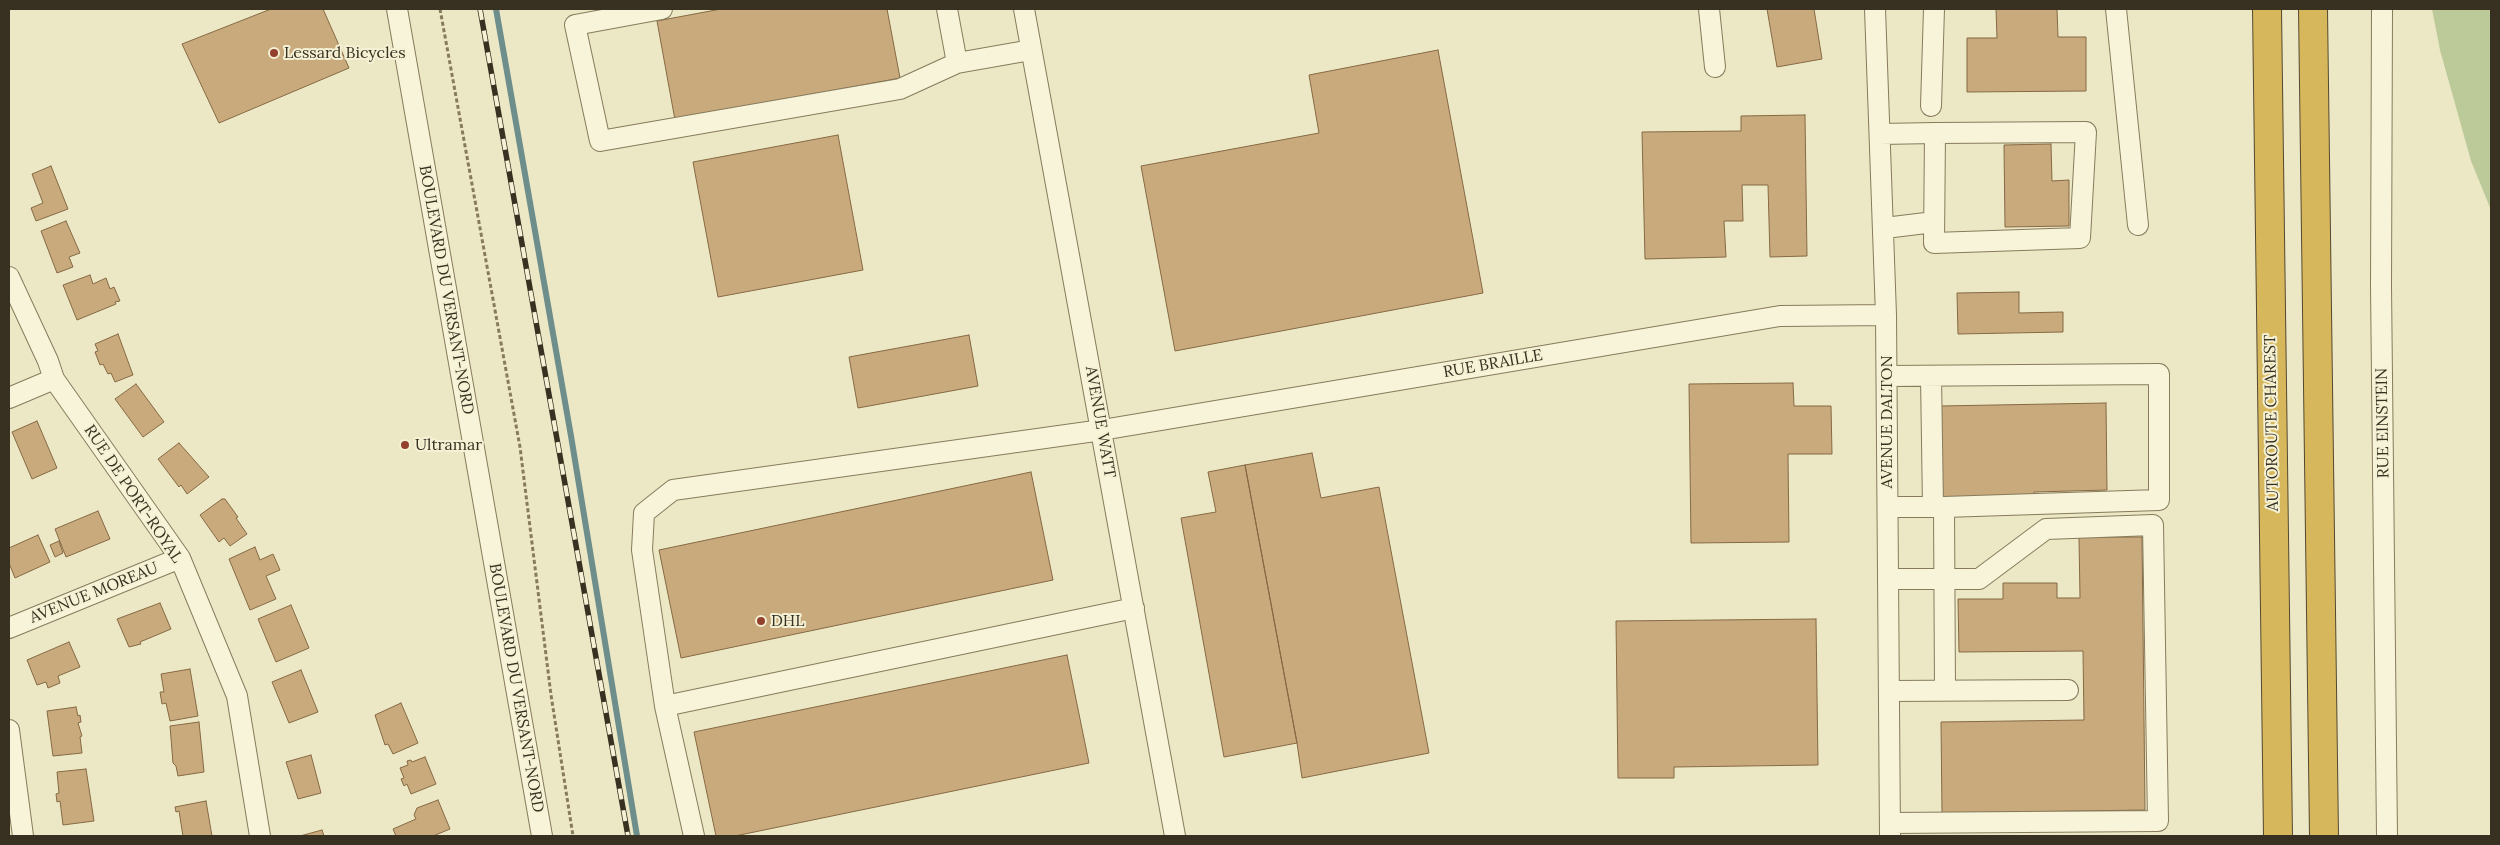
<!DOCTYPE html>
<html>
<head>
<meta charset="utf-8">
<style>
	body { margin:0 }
	#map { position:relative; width:2500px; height:845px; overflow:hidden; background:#ece8c6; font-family:Lora,serif }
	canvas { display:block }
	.frame { position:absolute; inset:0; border:10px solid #383020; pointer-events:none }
</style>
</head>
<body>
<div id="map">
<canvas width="2500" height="845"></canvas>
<div class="frame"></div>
</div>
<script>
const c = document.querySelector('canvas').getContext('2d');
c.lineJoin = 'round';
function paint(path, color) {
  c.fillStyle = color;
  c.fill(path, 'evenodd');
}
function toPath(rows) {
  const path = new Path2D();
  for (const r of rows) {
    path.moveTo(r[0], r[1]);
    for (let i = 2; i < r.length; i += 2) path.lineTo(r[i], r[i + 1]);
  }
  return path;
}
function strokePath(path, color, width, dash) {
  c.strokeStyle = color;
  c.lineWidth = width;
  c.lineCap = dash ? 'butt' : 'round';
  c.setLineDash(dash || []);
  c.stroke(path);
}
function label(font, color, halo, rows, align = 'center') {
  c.font = font + ' Lora,serif';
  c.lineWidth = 4;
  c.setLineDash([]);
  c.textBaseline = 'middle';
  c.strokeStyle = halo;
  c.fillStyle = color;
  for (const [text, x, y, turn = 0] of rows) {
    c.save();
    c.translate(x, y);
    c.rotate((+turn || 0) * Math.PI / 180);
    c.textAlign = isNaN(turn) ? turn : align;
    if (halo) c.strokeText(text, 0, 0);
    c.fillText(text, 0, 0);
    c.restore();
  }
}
paint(toPath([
	[2432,9,2491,9,2491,210,2471,161,2440,50]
]), '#bcca9a');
strokePath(toPath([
	[496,9,571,436,637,836]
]), '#6e8e8c', 6);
const building = toPath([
	[271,9,323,9,349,68,219,123,182,44,271,9],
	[721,9,887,9,900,78,675,120,657,21,721,9],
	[1767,9,1814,9,1822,59,1777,67,1767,9],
	[1996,9,2057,9,2058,37,2086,37,2086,91,1967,92,1967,38,1997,38,1996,9],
	[1438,50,1483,293,1175,351,1141,166,1319,133,1309,75,1438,50],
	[1805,115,1807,256,1770,257,1768,185,1742,185,1743,221,1724,221,1726,257,1645,259,1642,132,1741,131,1741,116,1805,115],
	[838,135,863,270,718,297,693,162,838,135],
	[2051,144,2052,181,2069,180,2069,226,2005,227,2004,145,2051,144],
	[51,166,68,209,36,221,31,208,43,203,32,174,51,166],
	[66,221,80,253,69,257,73,267,57,273,41,231,66,221],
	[90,275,93,284,106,278,110,289,114,287,120,301,115,302,116,304,77,320,63,285,90,275],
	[2019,292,2019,313,2063,312,2063,332,1958,334,1957,293,2019,292],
	[118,334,133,375,115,382,111,373,108,374,103,364,100,365,95,352,98,351,95,344,118,334],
	[969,335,978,386,858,408,849,357,969,335],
	[1793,383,1794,406,1831,406,1832,454,1788,454,1789,542,1691,543,1689,384,1793,383],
	[136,384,164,422,143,437,115,399,136,384],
	[2106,403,2107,490,2034,492,2034,496,1942,498,1940,406,2106,403],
	[37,421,57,468,32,479,12,432,37,421],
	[179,443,209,477,187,494,181,485,179,487,158,459,179,443],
	[1312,453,1321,498,1379,487,1429,753,1302,778,1297,743,1245,465,1312,453],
	[1245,465,1297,743,1224,757,1181,518,1216,512,1208,472,1245,465],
	[1031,472,1053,580,681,658,659,550,1031,472],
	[222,499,225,499,238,517,236,518,247,534,230,546,224,538,219,542,200,515,222,499],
	[98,511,110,539,66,557,55,529,98,511],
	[38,535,50,562,15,578,9,563,9,548,38,535],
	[2079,537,2142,537,2145,810,1942,813,1941,722,2084,720,2083,651,1959,652,1958,599,2003,599,2003,583,2057,583,2057,598,2080,598,2079,537],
	[59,541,63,553,55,557,50,545,59,541],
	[255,547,260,560,273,554,280,570,266,576,276,599,250,610,229,559,255,547],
	[160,603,171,629,140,642,141,644,129,647,117,619,160,603],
	[291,605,309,648,276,662,258,619,291,605],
	[1816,619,1818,765,1674,767,1674,778,1618,778,1616,621,1816,619],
	[69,642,80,667,58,676,60,683,48,688,46,682,37,685,27,660,69,642],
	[1067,655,1089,763,735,836,716,836,694,732,1067,655],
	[190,669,198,716,170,721,166,703,162,704,160,692,164,692,161,674,190,669],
	[301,670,318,712,289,723,272,682,301,670],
	[401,703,418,743,393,754,388,744,385,745,375,715,401,703],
	[76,707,78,716,80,715,81,722,78,723,82,736,80,737,82,753,53,756,47,711,76,707],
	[199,722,204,772,178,776,176,766,173,763,170,726,199,722],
	[311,755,321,793,298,799,286,762,311,755],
	[425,757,436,784,411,794,407,784,404,786,401,779,404,778,400,768,408,765,407,761,411,760,412,762,425,757],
	[86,769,94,821,63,825,60,801,57,802,56,794,59,793,57,772,86,769],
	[438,800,450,829,433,836,396,836,393,829,416,819,414,815,417,808,438,800],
	[206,801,212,836,183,836,179,811,176,812,175,807,206,801],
	[322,830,324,836,300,836,322,830]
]);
paint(building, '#c9aa7d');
strokePath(building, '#856943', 1);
const minor = toPath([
	[397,9,542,836],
	[662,9,575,25,600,141,900,89,957,63],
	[947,9,957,63,1031,50],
	[1024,9,1175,836],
	[1709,9,1715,67],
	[1875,9,1886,315,1890,836],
	[2116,9,2138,225],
	[2382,9,2381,286,2387,836],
	[1931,106,1934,9],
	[1880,134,1935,133,2086,132,2080,238,1934,243,1935,133],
	[1885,228,1934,222],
	[9,277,48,361,54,379,180,558,237,696,260,836],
	[1887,376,2159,374,2159,500,1944,507],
	[1931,376,1933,507],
	[9,398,54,379],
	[1888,507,1944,507,1945,690],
	[1888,579,1979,579,2046,529,2153,525,2158,821,1890,823],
	[9,628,180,558],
	[1889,691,2068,690],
	[665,706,1134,608],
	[9,730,23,836],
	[694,836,665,706,642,550,644,513,673,490,1102,430,1780,316,1886,315]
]);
const highway = toPath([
	[2267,9,2278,836],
	[2313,9,2324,836]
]);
strokePath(minor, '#877b5c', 22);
strokePath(highway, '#554830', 30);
strokePath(toPath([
	[440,9,520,447,551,695,573,836]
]), '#877b5c', 3, [4, 2.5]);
strokePath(minor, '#f7f4d9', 20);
strokePath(highway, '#d7b75b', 28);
const rail = toPath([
	[480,9,628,836]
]);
strokePath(rail, '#383020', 5.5);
strokePath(rail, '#f4f1d5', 4, [11]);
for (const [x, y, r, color] of [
	[274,53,5,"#93402f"],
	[405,445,5,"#93402f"],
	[761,621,5,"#93402f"]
]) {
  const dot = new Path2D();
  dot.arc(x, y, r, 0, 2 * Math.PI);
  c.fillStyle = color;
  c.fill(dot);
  strokePath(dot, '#f4f1d5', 2);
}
label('16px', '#383020', '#f4f1d5', [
	["Lessard Bicycles",284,53],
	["Ultramar",415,445],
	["DHL",771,621]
], 'left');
label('16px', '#383020', '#f4f1d5', [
	["BOULEVARD DU VERSANT-NORD",446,290,80],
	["RUE BRAILLE",1493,364,-10],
	["AVENUE WATT",1100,422,80],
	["AVENUE DALTON",1887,422,-90],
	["AUTOROUTE CHAREST",2272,423,-91],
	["RUE EINSTEIN",2383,423,-91],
	["RUE DE PORT-ROYAL",133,494,56],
	["AVENUE MOREAU",94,593,-22],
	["BOULEVARD DU VERSANT-NORD",516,688,80]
]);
</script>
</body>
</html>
